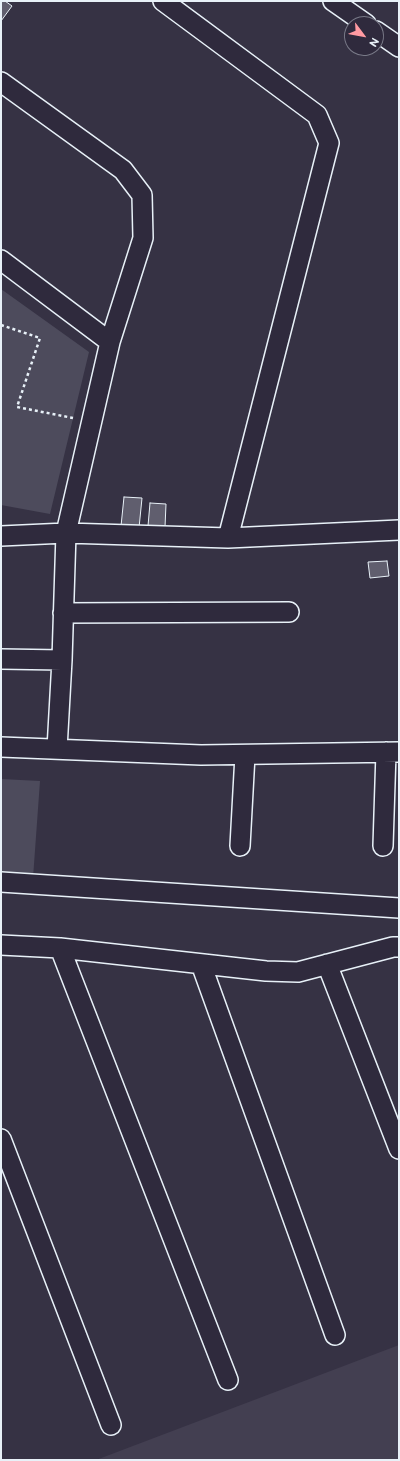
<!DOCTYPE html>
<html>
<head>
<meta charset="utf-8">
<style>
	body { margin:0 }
	#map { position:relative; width:400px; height:1461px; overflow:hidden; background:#363244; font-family:"Balsamiq Sans",sans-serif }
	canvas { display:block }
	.frame { position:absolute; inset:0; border:2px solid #e8f1f8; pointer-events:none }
	.north { position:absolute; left:344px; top:16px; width:40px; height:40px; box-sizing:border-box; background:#2f2a3d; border:1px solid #797a88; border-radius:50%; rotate:122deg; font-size:11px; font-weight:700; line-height:16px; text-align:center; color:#e8f1f8 }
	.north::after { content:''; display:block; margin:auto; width:14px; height:18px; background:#ff9aa2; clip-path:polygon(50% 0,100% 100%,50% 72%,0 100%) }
</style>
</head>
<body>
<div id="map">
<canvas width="400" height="1461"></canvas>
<div class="frame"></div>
<div class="north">N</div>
</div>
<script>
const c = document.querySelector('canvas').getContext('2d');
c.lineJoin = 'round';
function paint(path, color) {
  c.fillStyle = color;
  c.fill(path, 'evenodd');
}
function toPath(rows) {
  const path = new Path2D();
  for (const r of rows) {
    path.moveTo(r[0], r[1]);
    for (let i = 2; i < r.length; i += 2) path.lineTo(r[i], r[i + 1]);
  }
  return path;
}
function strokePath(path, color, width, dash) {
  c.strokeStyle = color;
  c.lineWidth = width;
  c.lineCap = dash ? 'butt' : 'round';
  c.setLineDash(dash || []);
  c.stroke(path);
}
paint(toPath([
	[399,1345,399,1460,96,1460]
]), '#433f51');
paint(toPath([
	[1,289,89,352,50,514,1,505],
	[1,779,40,781,33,878,1,876]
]), '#4d4b5c');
const building = toPath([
	[1,1,5,1,12,6,1,21,1,1],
	[124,497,142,498,139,528,121,526,124,497],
	[150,503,166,504,165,527,148,526,150,503],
	[387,561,389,576,370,578,368,562,387,561]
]);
paint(building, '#605e6e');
strokePath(building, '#e8f1f8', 1);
const minor = toPath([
	[163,1,317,115,329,143,228,538],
	[333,1,366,24],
	[376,31,399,47],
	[1,82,123,170,142,195,143,238,110,342,66,533,62,660,57,749],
	[1,260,110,342],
	[1,536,66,533,228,538,399,530],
	[63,613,289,612],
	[1,659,62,660],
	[1,747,201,755,399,752],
	[240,846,245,755],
	[383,846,386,752],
	[1,882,399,908],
	[1,945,60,948,266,971,298,972,393,947,399,947],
	[60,948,228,1380],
	[201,964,335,1335],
	[327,964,399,1149],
	[1,1139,111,1425]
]);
strokePath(minor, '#e8f1f8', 22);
strokePath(toPath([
	[1,325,40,338,17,407,73,418]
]), '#e8f1f8', 2.5, [3, 3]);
strokePath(minor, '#2f2a3d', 19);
</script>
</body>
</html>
